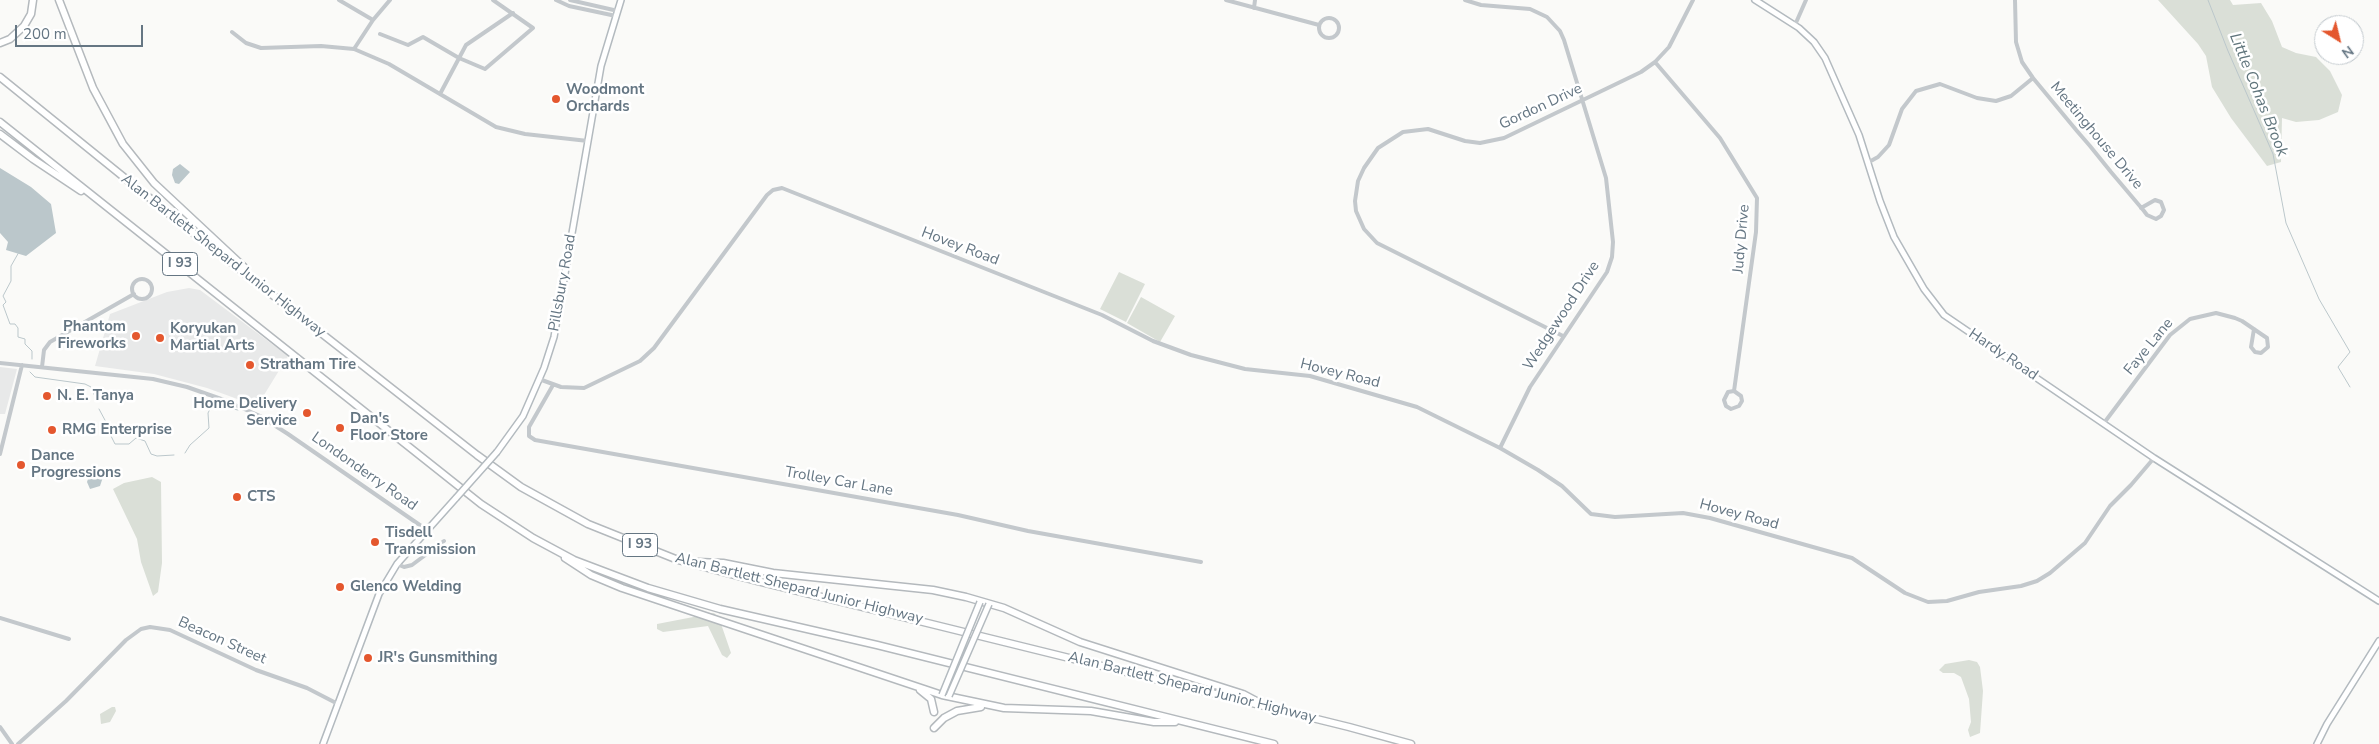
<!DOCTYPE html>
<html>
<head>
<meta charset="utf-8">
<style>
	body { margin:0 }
	#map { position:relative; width:2379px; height:744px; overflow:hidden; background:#fafaf8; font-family:"Nunito Sans",sans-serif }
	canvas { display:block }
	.north { position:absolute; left:2314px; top:15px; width:50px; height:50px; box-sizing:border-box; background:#fff; border:1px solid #c1c8cd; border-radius:50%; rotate:144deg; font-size:14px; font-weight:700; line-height:20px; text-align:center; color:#657683 }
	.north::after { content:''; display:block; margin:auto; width:18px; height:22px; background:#e4572e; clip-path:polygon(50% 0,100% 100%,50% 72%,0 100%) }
	.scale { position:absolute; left:15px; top:25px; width:128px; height:22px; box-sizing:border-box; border:2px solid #657683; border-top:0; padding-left:6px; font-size:15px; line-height:18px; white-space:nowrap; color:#657683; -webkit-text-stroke:4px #fff; paint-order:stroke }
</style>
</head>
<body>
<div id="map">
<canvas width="2379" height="744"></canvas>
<div class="north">N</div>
<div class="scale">200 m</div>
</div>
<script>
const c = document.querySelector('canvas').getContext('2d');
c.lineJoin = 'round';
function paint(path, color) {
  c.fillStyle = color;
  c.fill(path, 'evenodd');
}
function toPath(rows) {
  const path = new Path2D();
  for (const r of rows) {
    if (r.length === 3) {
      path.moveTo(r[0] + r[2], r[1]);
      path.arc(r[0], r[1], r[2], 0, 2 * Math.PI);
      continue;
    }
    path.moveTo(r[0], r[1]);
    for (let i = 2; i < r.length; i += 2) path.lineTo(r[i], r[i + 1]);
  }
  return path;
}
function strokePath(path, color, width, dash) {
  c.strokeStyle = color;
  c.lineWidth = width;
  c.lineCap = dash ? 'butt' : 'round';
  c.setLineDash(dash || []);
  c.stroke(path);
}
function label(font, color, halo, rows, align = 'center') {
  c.font = font + ' "Nunito Sans",sans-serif';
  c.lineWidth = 5;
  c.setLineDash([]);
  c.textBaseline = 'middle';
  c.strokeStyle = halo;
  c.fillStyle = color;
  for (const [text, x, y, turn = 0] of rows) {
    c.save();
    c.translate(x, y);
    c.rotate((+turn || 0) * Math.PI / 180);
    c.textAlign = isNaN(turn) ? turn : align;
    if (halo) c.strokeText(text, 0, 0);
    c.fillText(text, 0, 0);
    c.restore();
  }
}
paint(toPath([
	[189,288,200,290,288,356,256,408,243,401,207,388,154,374,95,366,110,314,167,292],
	[0,367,17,369,5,414,0,414]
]), '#e8e9e9');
paint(toPath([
	[2158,0,2230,0,2233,5,2261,3,2272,21,2282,47,2296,53,2316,57,2330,71,2342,95,2338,112,2319,120,2296,122,2282,118,2281,162,2267,166,2231,118,2212,87,2206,56,2198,44],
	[1119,272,1145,284,1126,322,1100,309],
	[1141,297,1175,316,1160,342,1127,323],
	[152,477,161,482,162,563,158,592,153,596,141,562,137,539,113,489,124,483],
	[714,613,719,618,731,653,727,658,722,655,708,626,663,632,657,629,657,624],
	[1969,660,1977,662,1980,667,1983,691,1980,733,1970,737,1968,730,1971,722,1969,699,1961,677,1954,673,1943,673,1939,670,1945,664],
	[112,707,115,707,116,711,110,722,101,724,100,714]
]), '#dadfd7');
paint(toPath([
	[180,164,190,172,179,184,175,183,172,175,173,169],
	[0,168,31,187,51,204,56,233,26,256,6,250,8,242,0,233],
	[99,471,103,477,100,486,90,489,87,482,89,476]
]), '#bbc7cb');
strokePath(toPath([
	[2208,0,2228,51,2273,154,2286,223,2319,299,2350,352,2338,367,2350,387],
	[19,252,11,266,11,281,3,296,6,302,3,305,10,324,15,324,18,328,18,337,25,339,25,344,32,351,32,359],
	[30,372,35,377,85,384,91,387,96,399],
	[242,402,257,398],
	[99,409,106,422],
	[109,432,115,444,129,444,136,438,145,441,151,454,157,456,174,455],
	[185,453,190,445,209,428,208,413,212,405,238,410]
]), '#bbc7cb', 1);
const secondary = toPath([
	[1755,0,1799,28,1814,42,1825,58,1859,135,1880,201,1894,237,1924,289,1944,315,2154,458,2379,601],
	[497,452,523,416,544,368,554,337,601,66,621,0],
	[323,744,379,594,397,564,456,498],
	[2317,744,2327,724,2379,641]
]);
const highway = toPath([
	[59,0,93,88,123,144,154,183,245,268],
	[0,43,10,39,24,26,31,14,33,0],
	[0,77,183,225,477,455,521,487,588,524,678,560,757,581,1349,727,1411,744],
	[0,122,481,504,533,538,574,560,648,588,720,609,877,645,1274,744],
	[0,134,33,159,81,191],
	[565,558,591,575,622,588,942,695,1004,708,1091,711,1154,722,1175,722],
	[697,562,723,563,773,573,933,590,966,597,1004,608,1080,642,1243,694,1258,702],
	[920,690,931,699,934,712],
	[934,728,944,718,957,711,981,707]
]);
strokePath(secondary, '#b3babf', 8);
strokePath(highway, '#b4b9bd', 9);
strokePath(toPath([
	[339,0,373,20],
	[556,0,569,6,616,16],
	[570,0,618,11],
	[1226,0,1319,25],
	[1465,0,1481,5,1530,9,1547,17,1560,31,1564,40,1606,178,1613,242,1612,257,1607,272,1530,387,1500,448],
	[2015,0,2016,42,2022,62,2033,78,2077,131,2090,146,2111,172,2144,211,2147,215,2156,219,2161,216,2164,210,2161,202,2155,200,2141,208],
	[1254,8,1255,0],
	[1329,28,10],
	[1795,25,1806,0],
	[232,32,246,43,261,48,321,46,354,49,389,64,496,127,525,134,588,141],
	[380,34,408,45,423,37,459,58,485,69,533,28,493,0],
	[354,49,373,20,390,0],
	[1655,62,1720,138,1757,198,1756,232,1734,391,1728,392,1724,400,1726,406,1731,409,1739,406,1742,401,1741,396,1734,391],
	[440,94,466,45,513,13],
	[1869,162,1878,157,1889,145,1902,109,1916,91,1940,84,1977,98,1996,101,2011,96,2033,78],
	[142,289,10],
	[1563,336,1377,243,1364,229,1356,211,1355,201,1358,181,1364,168,1378,148,1403,132,1428,129,1465,141,1480,143,1504,138,1641,72,1655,62,1669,47,1693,0],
	[0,363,153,379,187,387,224,400,260,416,288,434,427,530],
	[42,367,44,350,50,342,134,294],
	[539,379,561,387,584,388,640,361,654,348,767,195,773,190,782,188,1102,315,1153,341,1191,355,1245,369,1310,376,1417,407,1500,448,1538,470,1562,486,1591,514,1615,517,1683,513,1710,518,1852,558,1905,593,1928,602,1947,601,1979,592,2021,586,2037,581,2050,573,2085,543,2110,506,2131,485,2154,458],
	[553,385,529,427,529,436,535,440,958,515,1028,531,1201,562],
	[2104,423,2170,335,2190,319,2216,313,2235,318,2242,321,2264,336,2267,338,2268,347,2261,353,2255,352,2251,347,2254,329],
	[0,454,22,365],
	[397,564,404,567,412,565,444,541],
	[0,618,69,639],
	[0,727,12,744],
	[18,744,66,701,126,640,141,629,150,627,170,630,256,670,307,688,338,704]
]), '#c3c8cc', 4);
strokePath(secondary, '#fff', 5);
strokePath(highway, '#fff', 6);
const secondaryBridge = toPath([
	[456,498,497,452],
	[942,695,980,602],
	[949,696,989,604]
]);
strokePath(secondaryBridge, '#b3babf', 8, []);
strokePath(secondaryBridge, '#fff', 5);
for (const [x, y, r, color] of [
	[556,99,5,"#e4572e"],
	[136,336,5,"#e4572e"],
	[160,338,5,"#e4572e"],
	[250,365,5,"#e4572e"],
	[47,396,5,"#e4572e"],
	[307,413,5,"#e4572e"],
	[340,428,5,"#e4572e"],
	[52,430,5,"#e4572e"],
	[21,465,5,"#e4572e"],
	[237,497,5,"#e4572e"],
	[375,542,5,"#e4572e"],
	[340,587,5,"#e4572e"],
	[368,658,5,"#e4572e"]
]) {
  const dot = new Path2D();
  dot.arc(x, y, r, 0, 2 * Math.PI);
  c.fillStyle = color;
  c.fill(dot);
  strokePath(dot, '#fff', 2);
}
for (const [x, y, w] of [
	[180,264,35],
	[640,545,35]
]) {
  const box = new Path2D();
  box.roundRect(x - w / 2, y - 11.5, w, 23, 4);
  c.fillStyle = '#fff';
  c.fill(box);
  strokePath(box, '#657683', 1);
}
label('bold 14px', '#657683', null, [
	["I 93",180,264],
	["I 93",640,545]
]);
label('bold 15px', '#657683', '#fff', [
	["Woodmont",566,90],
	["Orchards",566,107],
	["Phantom",126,327,"right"],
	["Fireworks",126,344,"right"],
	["Koryukan",170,329],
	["Martial Arts",170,346],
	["Stratham Tire",260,365],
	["N. E. Tanya",57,396],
	["Home Delivery",297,404,"right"],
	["Service",297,421,"right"],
	["Dan's",350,419],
	["Floor Store",350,436],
	["RMG Enterprise",62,430],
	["Dance",31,456],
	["Progressions",31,473],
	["CTS",247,497],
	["Tisdell",385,533],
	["Transmission",385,550],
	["Glenco Welding",350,587],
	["JR's Gunsmithing",378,658]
], 'left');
label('15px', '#657683', '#fff', [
	["Gordon Drive",1541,107,-25],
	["Meetinghouse Drive",2096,136,50],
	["Judy Drive",1742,239,-85],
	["Hovey Road",960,247,21],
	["Alan Bartlett Shepard Junior Highway",223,256,38],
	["Pillsbury Road",563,283,-80],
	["Wedgewood Drive",1562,316,-57],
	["Faye Lane",2149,347,-51],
	["Hardy Road",2003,355,34],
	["Hovey Road",1340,374,14],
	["Londonderry Road",364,472,35],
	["Trolley Car Lane",839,482,10],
	["Hovey Road",1739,515,15],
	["Alan Bartlett Shepard Junior Highway",799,589,14],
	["Beacon Street",222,641,24],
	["Alan Bartlett Shepard Junior Highway",1192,688,14]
]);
label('italic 16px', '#60757c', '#fff', [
	["Little Cohas Brook",2258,95,68]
]);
</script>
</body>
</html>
